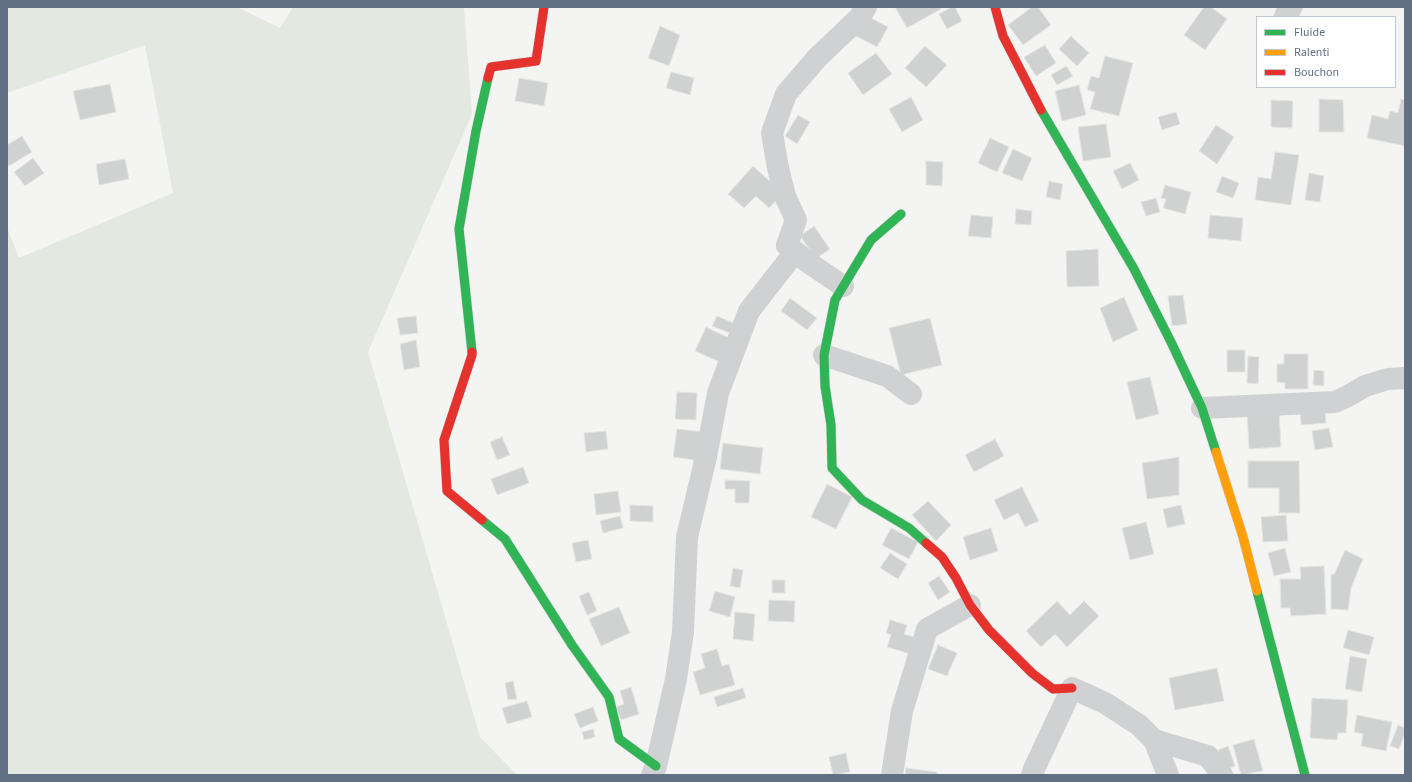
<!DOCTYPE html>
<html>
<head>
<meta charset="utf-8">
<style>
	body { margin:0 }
	#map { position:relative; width:1412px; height:782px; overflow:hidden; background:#f4f5f2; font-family:"Source Sans 3",sans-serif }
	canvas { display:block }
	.frame { position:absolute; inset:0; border:8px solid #627085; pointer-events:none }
	.legend { position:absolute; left:1256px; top:16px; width:140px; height:72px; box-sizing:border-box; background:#fff; border:1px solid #c0c6ce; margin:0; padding:5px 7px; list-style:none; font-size:12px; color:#627085 }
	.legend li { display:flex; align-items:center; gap:8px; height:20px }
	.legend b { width:20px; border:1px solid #c0c6ce }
</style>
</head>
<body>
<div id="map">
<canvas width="1412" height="782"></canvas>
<div class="frame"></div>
<ul class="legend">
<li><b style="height:5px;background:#30b455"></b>Fluide</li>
<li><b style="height:5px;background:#ff9f0a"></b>Ralenti</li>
<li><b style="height:5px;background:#e5322d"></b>Bouchon</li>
</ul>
</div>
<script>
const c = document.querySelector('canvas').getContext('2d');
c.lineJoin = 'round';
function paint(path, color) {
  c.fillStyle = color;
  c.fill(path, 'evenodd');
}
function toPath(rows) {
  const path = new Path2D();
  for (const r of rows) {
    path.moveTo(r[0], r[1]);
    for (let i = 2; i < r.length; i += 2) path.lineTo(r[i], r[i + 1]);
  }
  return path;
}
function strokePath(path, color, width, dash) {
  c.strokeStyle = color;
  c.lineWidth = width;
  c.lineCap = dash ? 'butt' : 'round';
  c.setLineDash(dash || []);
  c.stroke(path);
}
paint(toPath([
	[7,7,237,7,280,28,293,7,464,7,472,114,368,352,480,737,517,775,7,775,7,227,19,258,173,193,145,45,7,93]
]), '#e3e8e0');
const building = toPath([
	[895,7,940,7,941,9,907,28,895,7],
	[952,7,955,7,962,21,947,29,939,14,952,7],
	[1032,7,1038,7,1051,25,1023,45,1008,25,1032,7],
	[1204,7,1211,7,1227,19,1205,50,1184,35,1204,7],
	[1277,7,1300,7,1303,8,1299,17,1273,17,1277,7],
	[867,16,888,27,877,47,856,36,867,16],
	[660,26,680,35,669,66,648,58,660,26],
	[1071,36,1089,53,1077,66,1059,49,1071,36],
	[1045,45,1056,63,1036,76,1024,57,1045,45],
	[925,46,947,65,926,87,905,68,925,46],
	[876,53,892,74,863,95,848,73,876,53],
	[1105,56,1133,63,1119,116,1090,109,1095,92,1087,90,1091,76,1099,78,1105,56],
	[1066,66,1073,76,1057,85,1051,75,1066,66],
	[671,72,694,78,690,95,666,88,671,72],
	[519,78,548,83,544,106,515,101,519,78],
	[110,84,116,112,80,120,73,91,110,84],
	[1079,85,1086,115,1062,121,1055,91,1079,85],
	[911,97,923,120,902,132,889,109,911,97],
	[1319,99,1343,100,1344,132,1319,132,1319,99],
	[1401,99,1405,100,1405,146,1367,138,1372,115,1388,119,1390,111,1398,113,1401,99],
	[1271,100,1293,101,1292,128,1271,127,1271,100],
	[1176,112,1180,124,1162,130,1158,117,1176,112],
	[798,115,810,122,797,144,785,136,798,115],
	[1106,124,1111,157,1083,161,1078,127,1106,124],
	[1216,125,1234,137,1217,164,1199,151,1216,125],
	[22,136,32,152,9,166,7,163,7,145,22,136],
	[990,138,1009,147,997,172,978,163,990,138],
	[1013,149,1032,158,1022,181,1002,173,1013,149],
	[1275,152,1299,155,1291,205,1255,200,1258,177,1271,179,1275,152],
	[33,158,44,173,25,186,14,172,33,158],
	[125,159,129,179,99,185,96,164,125,159],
	[926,161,943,162,942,186,926,185,926,161],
	[1130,163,1139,180,1122,189,1113,171,1130,163],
	[753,166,783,193,769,208,756,196,744,208,728,194,753,166],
	[1309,173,1324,176,1320,202,1305,200,1309,173],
	[1222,176,1239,183,1233,198,1216,192,1222,176],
	[1049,181,1063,184,1060,200,1046,197,1049,181],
	[1165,185,1191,192,1185,214,1163,208,1166,199,1161,198,1165,185],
	[1156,198,1160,212,1146,216,1141,202,1156,198],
	[1016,209,1032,211,1031,225,1015,224,1016,209],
	[971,215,993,217,991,238,968,236,971,215],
	[1210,215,1243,218,1241,241,1208,238,1210,215],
	[814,226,830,249,811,262,810,250,800,236,814,226],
	[1098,249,1099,286,1067,287,1066,251,1098,249],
	[1183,295,1187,324,1172,326,1168,296,1183,295],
	[1124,297,1138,330,1113,342,1100,308,1124,297],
	[790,298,817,318,807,330,781,311,790,298],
	[416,316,418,333,400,335,397,318,416,316],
	[717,316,736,324,732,334,712,326,717,316],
	[930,318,942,365,901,375,889,328,930,318],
	[706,327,733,340,722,363,695,351,706,327],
	[416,340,420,367,404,370,400,344,416,340],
	[1227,350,1245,350,1245,372,1227,372,1227,350],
	[1284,354,1308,354,1308,389,1285,389,1285,383,1277,382,1277,364,1284,364,1284,354],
	[1248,356,1259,357,1258,384,1247,383,1248,356],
	[1314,370,1324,371,1324,386,1313,385,1314,370],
	[1150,377,1159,414,1136,420,1127,382,1150,377],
	[677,392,697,393,696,420,675,419,677,392],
	[1325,407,1326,423,1301,425,1300,408,1325,407],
	[1279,410,1281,447,1249,449,1247,411,1279,410],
	[1329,428,1333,447,1315,450,1312,431,1329,428],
	[677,429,704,432,700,461,673,457,677,429],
	[606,431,608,449,586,452,584,433,606,431],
	[502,437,510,455,497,460,490,442,502,437],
	[995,439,1004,456,974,472,965,455,995,439],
	[723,443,763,448,760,474,720,469,723,443],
	[1179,457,1179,495,1147,499,1142,463,1179,457],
	[1248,461,1299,461,1300,513,1279,513,1279,488,1248,488,1248,461],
	[523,467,529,483,497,495,491,479,523,467],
	[725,480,750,481,749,503,735,503,735,489,725,489,725,480],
	[827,484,852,497,836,529,811,517,827,484],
	[1022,487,1039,521,1025,527,1018,513,1004,520,994,500,1022,487],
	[618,491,621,512,596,515,594,494,618,491],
	[928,501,951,525,936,541,912,515,928,501],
	[630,505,653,506,653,522,630,521,630,505],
	[1181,505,1185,524,1167,528,1163,509,1181,505],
	[1286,515,1288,541,1263,542,1261,517,1286,515],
	[620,516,623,528,603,533,600,521,620,516],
	[1146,522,1154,554,1130,560,1122,528,1146,522],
	[891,528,918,542,909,559,882,545,891,528],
	[991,528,998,551,970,560,963,537,991,528],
	[588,540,592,559,576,562,572,543,588,540],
	[1285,548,1291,572,1274,576,1268,553,1285,548],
	[1345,550,1363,559,1351,588,1348,610,1331,609,1331,575,1335,573,1345,550],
	[890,553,907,564,898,579,880,568,890,553],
	[1324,566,1326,614,1291,616,1290,608,1281,608,1280,579,1301,579,1300,567,1324,566],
	[733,568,743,570,740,588,730,586,733,568],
	[939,576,950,592,938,600,928,583,939,576],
	[772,580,785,580,785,593,772,593,772,580],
	[715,591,735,597,730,617,709,611,715,591],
	[589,592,597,611,587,615,579,596,589,592],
	[769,600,795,601,794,622,768,621,769,600],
	[1057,601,1070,615,1084,601,1099,616,1067,647,1055,634,1041,647,1026,631,1057,601],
	[619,607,630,633,601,646,589,619,619,607],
	[735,612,755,614,753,641,733,639,735,612],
	[890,620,907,625,904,634,919,639,914,655,887,647,891,635,886,633,890,620],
	[1348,630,1374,637,1369,655,1343,648,1348,630],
	[938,645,957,653,947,676,928,669,938,645],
	[717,649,722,666,729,664,735,685,700,695,693,672,705,668,701,654,717,649],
	[1350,656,1367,659,1362,692,1345,689,1350,656],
	[1217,668,1224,701,1175,710,1169,678,1217,668],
	[513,681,517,699,508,700,505,683,513,681],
	[631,687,639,714,621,720,616,707,624,704,620,691,631,687],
	[743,688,746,698,717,707,714,697,743,688],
	[1312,698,1348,700,1346,733,1338,733,1337,740,1310,738,1312,698],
	[527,701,532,717,507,724,502,708,527,701],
	[593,707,598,721,580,728,574,714,593,707],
	[1357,715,1392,722,1386,751,1361,746,1363,734,1354,732,1357,715],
	[1398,725,1405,728,1405,733,1399,749,1390,746,1398,725],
	[593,729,595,737,584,740,582,732,593,729],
	[1254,739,1263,771,1241,775,1233,745,1254,739],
	[1228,746,1235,766,1224,770,1218,750,1228,746],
	[846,753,850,772,833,775,829,757,846,753],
	[906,768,937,772,937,775,905,775,906,768]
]);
paint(building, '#d0d2d2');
strokePath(building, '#e4e4e2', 1);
const fast = toPath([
	[1041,110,1134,269,1171,342,1202,408,1216,452],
	[901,214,871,240,835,300,824,355,825,386,831,425,832,468,862,500,909,528,926,543],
	[472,352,459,229,476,131,488,78],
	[482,520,505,539,572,645,609,697,619,739,656,766],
	[1257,591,1305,775]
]);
const slow = toPath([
	[1216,452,1243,537,1257,591]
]);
const jam = toPath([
	[995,7,1003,36,1041,110],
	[488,78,491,67,536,61,544,7],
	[472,352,472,355,444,440,447,491,482,520],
	[926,543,942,557,956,578,970,605,989,630,1032,673,1053,689,1072,688]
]);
strokePath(fast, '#cfd2d2', 10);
strokePath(slow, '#cfd2d2', 10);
strokePath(jam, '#cfd2d2', 10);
strokePath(toPath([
	[843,286,809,263,787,245,796,220,785,196,778,168,772,133,786,94,817,58,859,18,866,7],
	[824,355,887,376,911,394],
	[1202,408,1335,402,1348,396,1365,386,1388,379,1405,378],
	[1154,740,1208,756,1222,775],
	[652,775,656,766,676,679,683,632,687,537,706,457,718,393,749,311,795,252],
	[892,775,902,711,927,629,970,605],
	[1032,775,1034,769,1072,688,1105,703,1139,725,1154,740,1168,775]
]), '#d0d1d2', 22);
strokePath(fast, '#30b455', 9);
strokePath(slow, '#ff9f0a', 9);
strokePath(jam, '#e5322d', 9);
</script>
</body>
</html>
